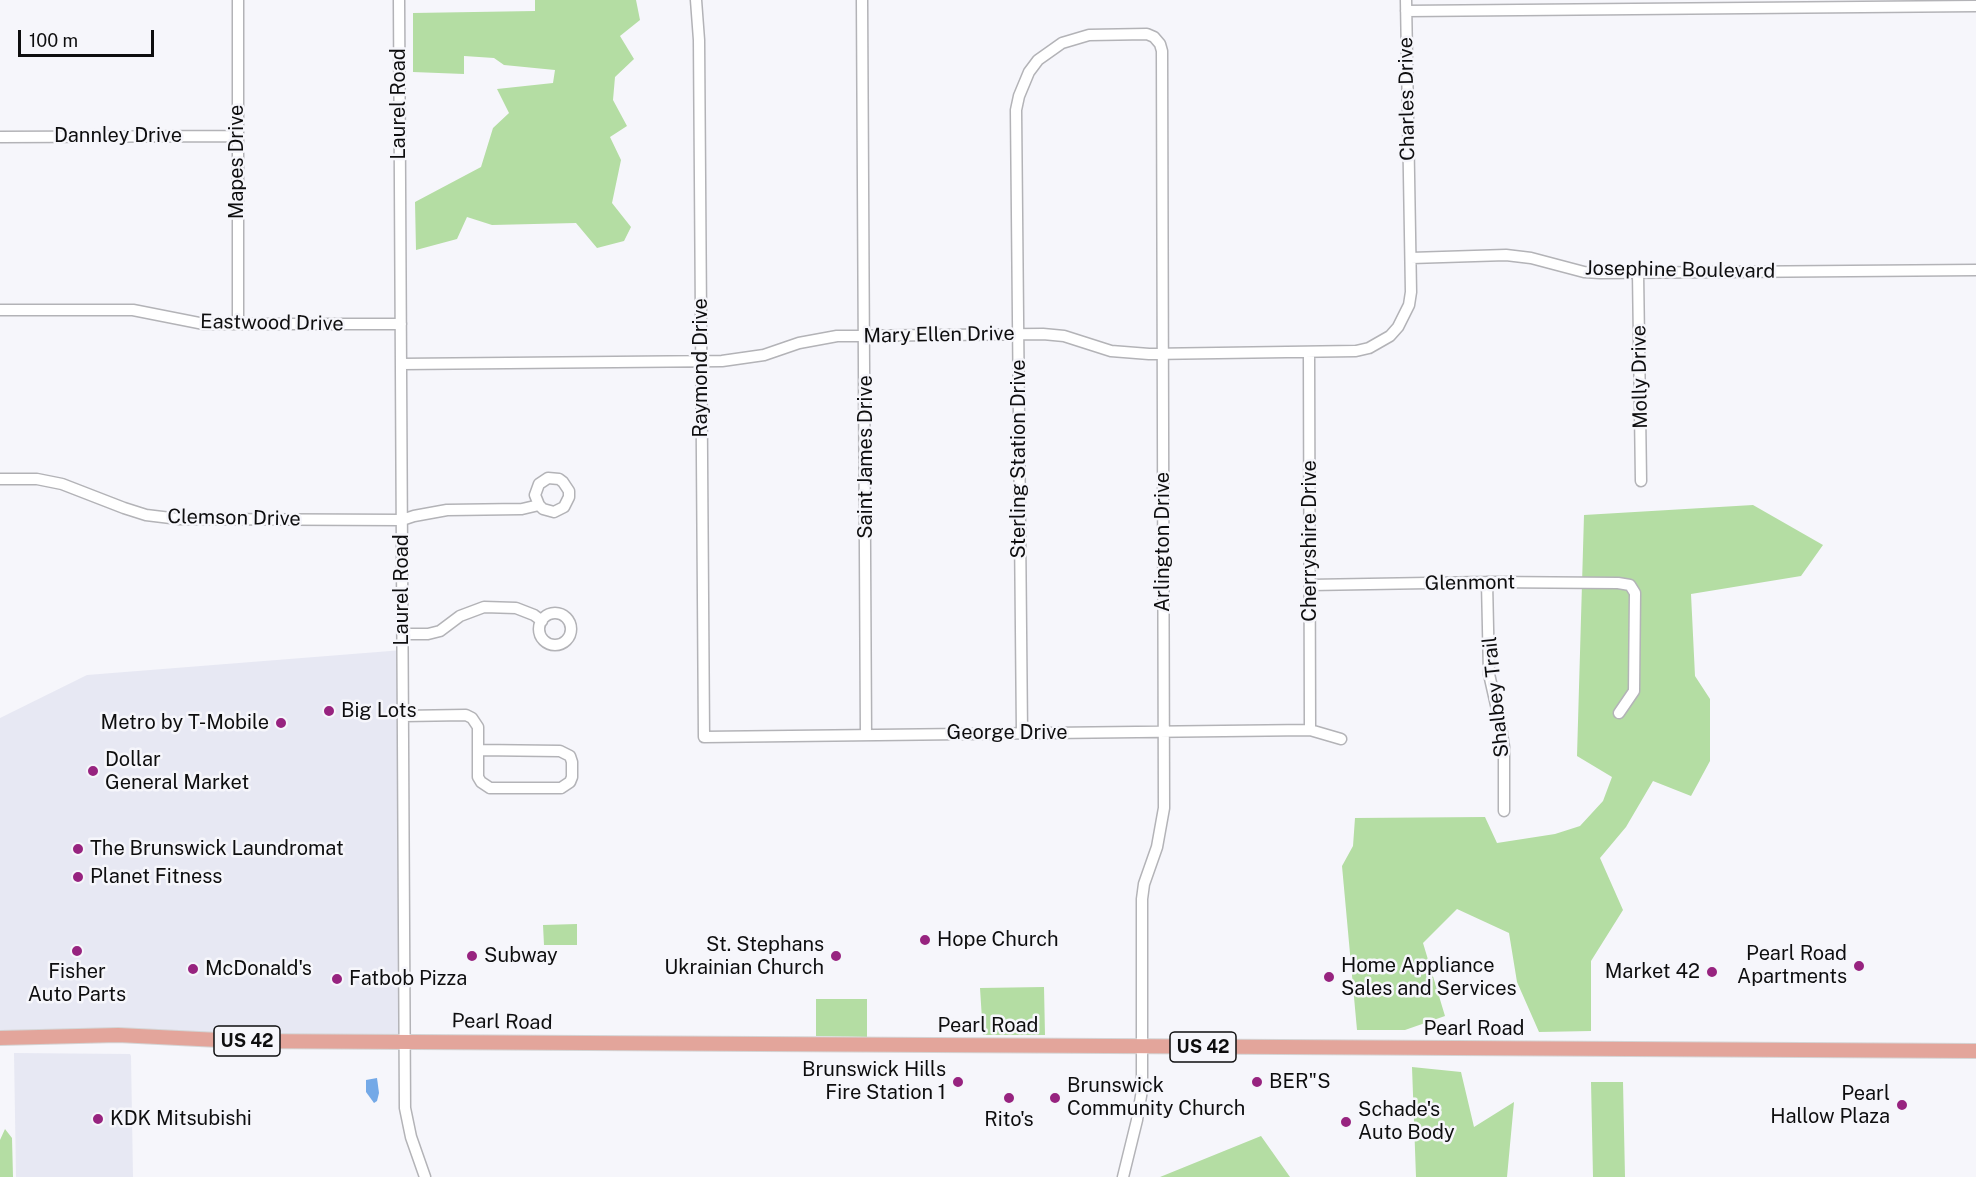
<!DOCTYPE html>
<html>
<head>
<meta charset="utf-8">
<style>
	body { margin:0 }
	#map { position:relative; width:1976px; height:1177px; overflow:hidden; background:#f6f6fb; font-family:"Public Sans",sans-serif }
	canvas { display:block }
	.scale { position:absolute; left:18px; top:30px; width:136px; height:27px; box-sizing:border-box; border:3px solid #0e0e0f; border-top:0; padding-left:8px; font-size:18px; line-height:21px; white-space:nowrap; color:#0e0e0f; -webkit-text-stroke:4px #f6f6fb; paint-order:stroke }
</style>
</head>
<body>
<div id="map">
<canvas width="1976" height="1177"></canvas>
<div class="scale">100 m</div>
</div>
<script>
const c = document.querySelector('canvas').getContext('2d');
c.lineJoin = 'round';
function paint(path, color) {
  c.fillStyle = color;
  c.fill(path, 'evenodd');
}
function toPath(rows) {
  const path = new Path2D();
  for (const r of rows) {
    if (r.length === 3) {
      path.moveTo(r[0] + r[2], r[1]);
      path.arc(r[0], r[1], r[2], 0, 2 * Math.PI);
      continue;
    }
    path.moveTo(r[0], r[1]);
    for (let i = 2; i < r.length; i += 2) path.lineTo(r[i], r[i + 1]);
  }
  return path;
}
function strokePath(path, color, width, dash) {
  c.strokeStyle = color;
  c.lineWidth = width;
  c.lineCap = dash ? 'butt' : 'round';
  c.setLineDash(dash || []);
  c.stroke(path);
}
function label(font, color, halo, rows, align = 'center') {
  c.font = font + ' "Public Sans",sans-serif';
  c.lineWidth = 5;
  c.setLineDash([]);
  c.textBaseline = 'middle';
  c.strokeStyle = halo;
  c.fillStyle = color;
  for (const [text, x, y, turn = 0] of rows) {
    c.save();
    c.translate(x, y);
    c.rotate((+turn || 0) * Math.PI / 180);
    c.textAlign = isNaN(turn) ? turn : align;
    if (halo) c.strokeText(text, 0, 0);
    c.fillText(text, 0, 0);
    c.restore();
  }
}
paint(toPath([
	[403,650,404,1041,0,1038,0,718,87,675],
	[14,1053,130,1054,131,1056,133,1177,16,1177]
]), '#e7e8f3');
paint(toPath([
	[535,0,636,0,640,20,620,36,634,59,615,77,613,100,627,126,610,137,621,160,612,203,631,227,624,241,597,248,576,223,492,225,467,217,457,239,416,250,415,202,481,167,493,128,509,113,497,89,553,83,555,70,504,65,494,58,464,56,464,74,413,72,413,13,535,11],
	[1753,505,1823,545,1801,576,1691,594,1695,676,1710,699,1710,761,1691,796,1653,781,1626,827,1600,858,1623,910,1591,961,1591,1031,1539,1032,1517,982,1509,933,1457,909,1423,943,1445,1016,1405,1030,1357,1030,1342,866,1353,846,1355,818,1485,817,1497,843,1555,834,1580,826,1603,801,1612,777,1577,756,1584,515],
	[577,924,577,945,544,945,543,925],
	[1044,987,1045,1035,983,1035,980,988],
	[816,999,867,999,867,1037,816,1036],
	[1412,1067,1461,1072,1474,1127,1514,1102,1507,1177,1416,1177],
	[1591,1082,1623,1082,1625,1177,1593,1177],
	[5,1129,12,1138,13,1177,0,1177,0,1140],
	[1261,1136,1290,1177,1160,1177]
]), '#b4dda3');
paint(toPath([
	[377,1078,379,1093,377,1101,374,1103,366,1092,366,1080]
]), '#74a9e7');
const minor = toPath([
	[238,0,238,324],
	[399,0,405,1108,411,1137,425,1177],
	[696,0,699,40,704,737,1310,730,1341,739],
	[862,0,866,735],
	[1406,11,1976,6],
	[0,137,237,136],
	[1411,258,1506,255,1531,258,1584,272,1600,273,1976,270],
	[1638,272,1641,481],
	[0,310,133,310,204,324,401,324],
	[1309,352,1310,730],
	[401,364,722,361,764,355,799,343,837,336,1043,334,1064,336,1111,351,1149,354,1356,351,1369,348,1390,336,1398,327,1409,305,1411,292,1406,0],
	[0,479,37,479,62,484,124,508,146,515,179,519,402,520,414,516,447,510,522,509,539,505,543,509,554,512,564,507,569,497,569,491,563,482,559,479,548,478,539,484,535,495,539,505],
	[1487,582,1489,674,1501,727,1504,747,1504,811],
	[1310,585,1487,582,1618,583,1630,585,1635,593,1634,691,1619,713],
	[555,629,16],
	[403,634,428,634,440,631,460,616,484,607,516,608,534,615,542,621],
	[403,716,466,715,472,718,478,727,478,750],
	[1022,733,1016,110,1019,96,1029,72,1038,60,1062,43,1089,35,1147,34,1154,37,1160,44,1162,51,1164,808,1157,847,1144,884,1142,899,1142,1090,1137,1120,1123,1177],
	[478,750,560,751,570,756,572,762,572,777,570,782,561,788,490,788,481,782,478,777,478,750]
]);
const major = toPath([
	[0,1038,118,1035,239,1041,1976,1051]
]);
strokePath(minor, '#b3b3b7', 13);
strokePath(major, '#d4d4d4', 16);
strokePath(minor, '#fff', 10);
strokePath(major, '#e3a59b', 14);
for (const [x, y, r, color] of [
	[329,711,6,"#97237f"],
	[281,723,6,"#97237f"],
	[93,771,6,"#97237f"],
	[78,849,6,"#97237f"],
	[78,877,6,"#97237f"],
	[925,940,6,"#97237f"],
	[77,951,6,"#97237f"],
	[472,956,6,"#97237f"],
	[836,956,6,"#97237f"],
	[1859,966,6,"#97237f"],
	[193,969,6,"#97237f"],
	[1712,972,6,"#97237f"],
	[1329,977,6,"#97237f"],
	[337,979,6,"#97237f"],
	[958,1082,6,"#97237f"],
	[1257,1082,6,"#97237f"],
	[1009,1098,6,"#97237f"],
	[1055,1098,6,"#97237f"],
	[1902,1105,6,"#97237f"],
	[98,1119,6,"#97237f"],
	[1346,1122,6,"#97237f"]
]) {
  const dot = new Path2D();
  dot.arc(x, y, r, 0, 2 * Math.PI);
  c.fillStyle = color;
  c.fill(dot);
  strokePath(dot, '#f6f6fb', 2);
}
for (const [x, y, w] of [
	[247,1041,66],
	[1203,1047,66]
]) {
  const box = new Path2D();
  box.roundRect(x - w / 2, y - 15, w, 30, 4.5);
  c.fillStyle = '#f6f6fb';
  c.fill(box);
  strokePath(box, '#0e0e0f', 1.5);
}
label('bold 18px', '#0e0e0f', null, [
	["US 42",247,1041],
	["US 42",1203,1047]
]);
label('20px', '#0e0e0f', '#f6f6fb', [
	["Charles Drive",1407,99,-91],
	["Laurel Road",399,104,-90],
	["Dannley Drive",118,136],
	["Mapes Drive",237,162,-90],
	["Josephine Boulevard",1680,270,1],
	["Eastwood Drive",272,323,1],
	["Mary Ellen Drive",939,335,-1],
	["Raymond Drive",701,368,-90],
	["Molly Drive",1640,377,-91],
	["Saint James Drive",866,457,-90],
	["Sterling Station Drive",1019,459,-90],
	["Clemson Drive",234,518,1],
	["Cherryshire Drive",1310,541,-90],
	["Arlington Drive",1163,542,-90],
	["Glenmont",1470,583,-1],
	["Laurel Road",402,590,-90],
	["Shalbey Trail",1496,697,-96],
	["George Drive",1007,733],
	["Pearl Road",502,1022,1],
	["Pearl Road",988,1026],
	["Pearl Road",1474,1029]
]);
label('20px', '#0e0e0f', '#f6f6fb', [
	["Big Lots",341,711],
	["Metro by T-Mobile",269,723,"right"],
	["Dollar",105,760],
	["General Market",105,783],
	["The Brunswick Laundromat",90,849],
	["Planet Fitness",90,877],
	["Hope Church",937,940],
	["St. Stephans",824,945,"right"],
	["Ukrainian Church",824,968,"right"],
	["Pearl Road",1847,954,"right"],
	["Apartments",1847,977,"right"],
	["Subway",484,956],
	["Home Appliance",1341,966],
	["Sales and Services",1341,989],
	["McDonald's",205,969],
	["Fisher",77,972,"center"],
	["Auto Parts",77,995,"center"],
	["Market 42",1700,972,"right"],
	["Fatbob Pizza",349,979],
	["Brunswick Hills",946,1070,"right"],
	["Fire Station 1",946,1093,"right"],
	["BER\"S",1269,1082],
	["Brunswick",1067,1086],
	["Community Church",1067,1109],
	["Pearl",1890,1094,"right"],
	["Hallow Plaza",1890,1117,"right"],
	["Schade's",1358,1110],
	["Auto Body",1358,1133],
	["KDK Mitsubishi",110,1119],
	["Rito's",1009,1120,"center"]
], 'left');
</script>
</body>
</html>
